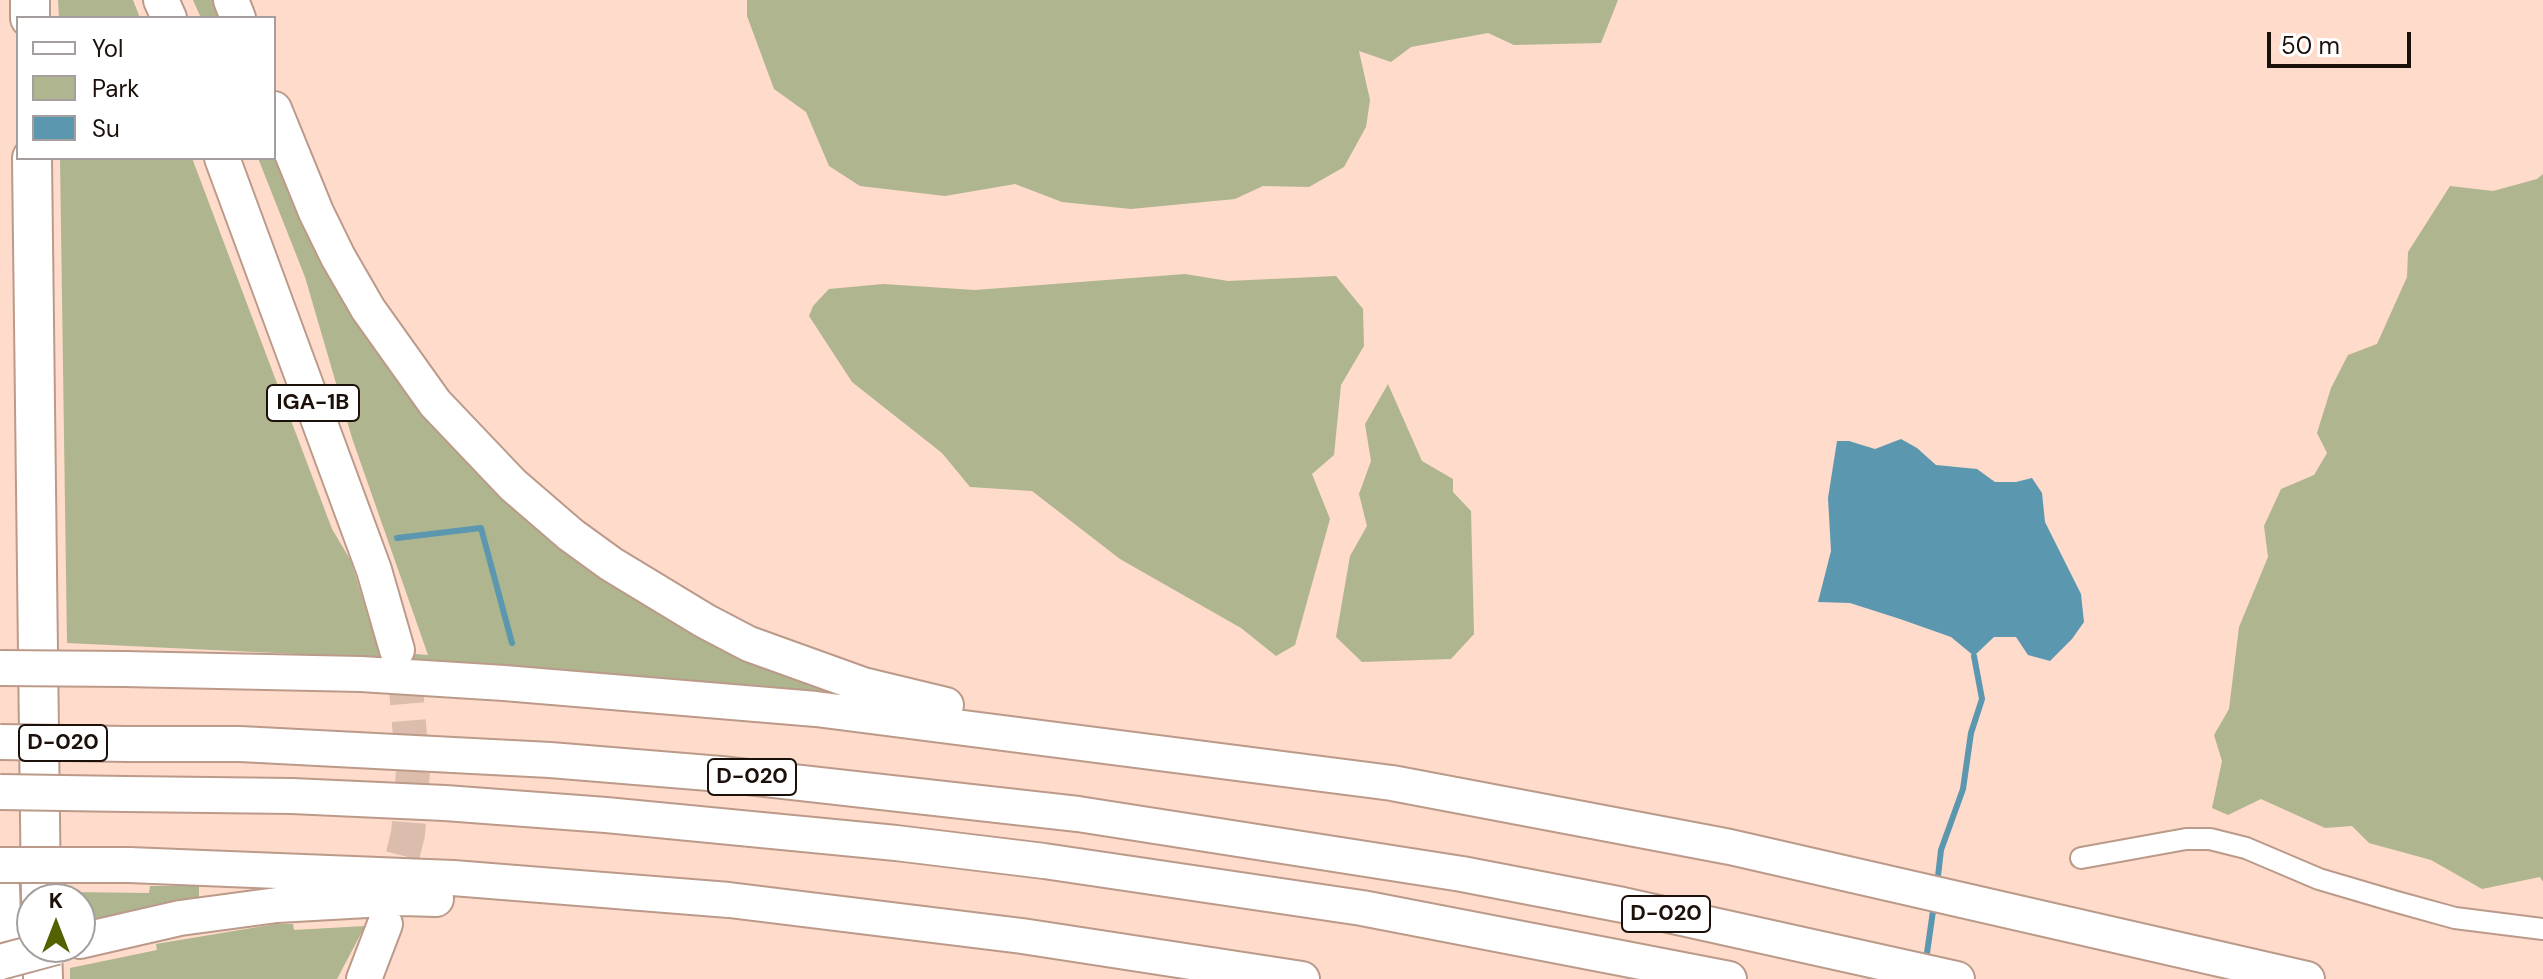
<!DOCTYPE html>
<html>
<head>
<meta charset="utf-8">
<style>
	body { margin:0 }
	#map { position:relative; width:2543px; height:979px; overflow:hidden; background:#fedbca; font-family:"DM Sans",sans-serif }
	canvas { display:block }
	.legend { position:absolute; left:16px; top:16px; width:260px; height:144px; box-sizing:border-box; background:#fff; border:2px solid #a49f9d; margin:0; padding:10px 14px; list-style:none; font-size:24px; color:#1c100a }
	.legend li { display:flex; align-items:center; gap:16px; height:40px }
	.legend b { width:40px; border:2px solid #a49f9d }
	.north { position:absolute; left:16px; top:883px; width:80px; height:80px; box-sizing:border-box; background:#fff; border:2px solid #a49f9d; border-radius:50%; rotate:0deg; font-size:22px; font-weight:700; line-height:32px; text-align:center; color:#1c100a }
	.north::after { content:''; display:block; margin:auto; width:28px; height:36px; background:#556000; clip-path:polygon(50% 0,100% 100%,50% 72%,0 100%) }
	.scale { position:absolute; left:2267px; top:32px; width:144px; height:36px; box-sizing:border-box; border:4px solid #1c100a; border-top:0; padding-left:10px; font-size:24px; line-height:28px; white-space:nowrap; color:#1c100a; -webkit-text-stroke:6px #fff; paint-order:stroke }
</style>
</head>
<body>
<div id="map">
<canvas width="2543" height="979"></canvas>
<ul class="legend">
<li><b style="height:10px;background:#fff"></b>Yol</li>
<li><b style="height:22px;background:#afb58f"></b>Park</li>
<li><b style="height:22px;background:#5c97b0"></b>Su</li>
</ul>
<div class="north">K</div>
<div class="scale">50 m</div>
</div>
<script>
const c = document.querySelector('canvas').getContext('2d');
c.lineJoin = 'round';
function paint(path, color) {
  c.fillStyle = color;
  c.fill(path, 'evenodd');
}
function toPath(rows) {
  const path = new Path2D();
  for (const r of rows) {
    path.moveTo(r[0], r[1]);
    for (let i = 2; i < r.length; i += 2) path.lineTo(r[i], r[i + 1]);
  }
  return path;
}
function strokePath(path, color, width, dash) {
  c.strokeStyle = color;
  c.lineWidth = width;
  c.lineCap = dash ? 'butt' : 'round';
  c.setLineDash(dash || []);
  c.stroke(path);
}
function label(font, color, halo, rows, align = 'center') {
  c.font = font + ' "DM Sans",sans-serif';
  c.lineWidth = 8;
  c.setLineDash([]);
  c.textBaseline = 'middle';
  c.strokeStyle = halo;
  c.fillStyle = color;
  for (const [text, x, y, turn = 0] of rows) {
    c.save();
    c.translate(x, y);
    c.rotate((+turn || 0) * Math.PI / 180);
    c.textAlign = isNaN(turn) ? turn : align;
    if (halo) c.strokeText(text, 0, 0);
    c.fillText(text, 0, 0);
    c.restore();
  }
}
paint(toPath([
	[58,0,133,0,140,18,59,18],
	[193,0,213,0,220,18,201,18],
	[747,0,1618,0,1601,43,1514,45,1488,33,1411,47,1391,62,1359,51,1370,100,1366,127,1344,167,1309,187,1263,186,1235,199,1131,209,1062,202,1015,184,945,196,860,186,829,166,806,112,774,89,747,16],
	[274,153,407,393,485,480,583,565,717,643,838,697,296,654,67,643,60,158,192,158,332,529,351,561,379,651,428,655,352,438,305,277,258,158,274,158],
	[2543,174,2543,882,2540,877,2482,889,2431,860,2369,843,2352,826,2325,828,2261,799,2228,815,2212,808,2222,761,2214,735,2229,709,2239,627,2268,557,2264,526,2281,489,2314,475,2327,453,2317,433,2331,388,2348,355,2377,344,2407,277,2408,252,2450,186,2493,191,2537,179],
	[1185,274,1228,281,1336,276,1363,309,1364,346,1341,385,1334,455,1312,474,1330,519,1295,645,1276,656,1241,628,1120,559,1032,491,970,487,942,453,852,382,809,316,813,306,829,289,883,284,975,290],
	[1388,384,1422,461,1453,479,1453,492,1471,511,1474,634,1451,659,1362,662,1336,637,1350,556,1367,526,1359,494,1371,461,1365,424],
	[150,886,199,886,199,904,154,907,80,923,80,899,69,899,69,892,149,893],
	[276,924,293,924,294,930,365,926,337,979,70,979,70,968,157,950,156,944]
]), '#afb58f');
paint(toPath([
	[1901,439,1917,448,1936,465,1977,469,1995,482,2016,482,2032,478,2042,493,2045,522,2081,594,2084,622,2072,639,2050,661,2028,655,2016,637,1994,637,1974,656,1951,637,1900,619,1850,603,1818,602,1831,551,1828,498,1837,441,1849,441,1875,449]
]), '#5c97b0');
strokePath(toPath([
	[397,538,481,528,512,643],
	[1937,885,1941,850,1963,789,1971,733,1982,699,1974,656],
	[1926,960,1934,904]
]), '#5c97b0', 6);
strokePath(toPath([
	[390,905,408,834,413,771,406,689,397,650]
]), '#dcbdad', 34, [34, 17]);
const minor = toPath([
	[2081,858,2186,839,2210,839,2246,848,2319,879,2397,902,2455,918,2543,929]
]);
const trunk = toPath([
	[161,0,169,18],
	[231,0,238,18],
	[274,109,316,212,338,257,368,309,435,403,513,485,571,535,611,564,705,621,749,644,863,685,946,705],
	[222,158,374,570,397,650],
	[124,669,361,674,504,683,816,709,1392,783,1730,847,2307,979],
	[127,744,240,744,550,760,721,774,1078,814,1462,874,1623,905,1957,979],
	[126,794,292,796,445,803,606,815,896,843,1044,861,1362,908,1729,979],
	[129,865,453,878,729,900,1022,936,1302,979],
	[80,941,180,918,277,905,403,898,436,899],
	[364,979,385,924]
]);
const motorway = toPath([
	[30,0,30,18],
	[32,158,41,899],
	[0,887,3,979],
	[42,947,43,979]
]);
strokePath(minor, '#bb9a8a', 24);
strokePath(trunk, '#bb9a8a', 38);
strokePath(motorway, '#bb9a8a', 42);
strokePath(minor, '#fff', 20);
strokePath(trunk, '#fff', 34);
strokePath(motorway, '#fff', 38);
const trunkBridge = toPath([
	[0,668,124,669],
	[0,742,127,744],
	[0,792,126,794],
	[0,865,129,865],
	[0,962,56,947]
]);
strokePath(trunkBridge, '#bb9a8a', 38, []);
strokePath(trunkBridge, '#fff', 34);
for (const [x, y, w] of [
	[313,403,92],
	[63,743,88],
	[752,777,88],
	[1666,914,88]
]) {
  const box = new Path2D();
  box.roundRect(x - w / 2, y - 18, w, 36, 6);
  c.fillStyle = '#fff';
  c.fill(box);
  strokePath(box, '#1c100a', 2);
}
label('bold 22px', '#1c100a', null, [
	["IGA-1B",313,403],
	["D-020",63,743],
	["D-020",752,777],
	["D-020",1666,914]
]);
</script>
</body>
</html>
